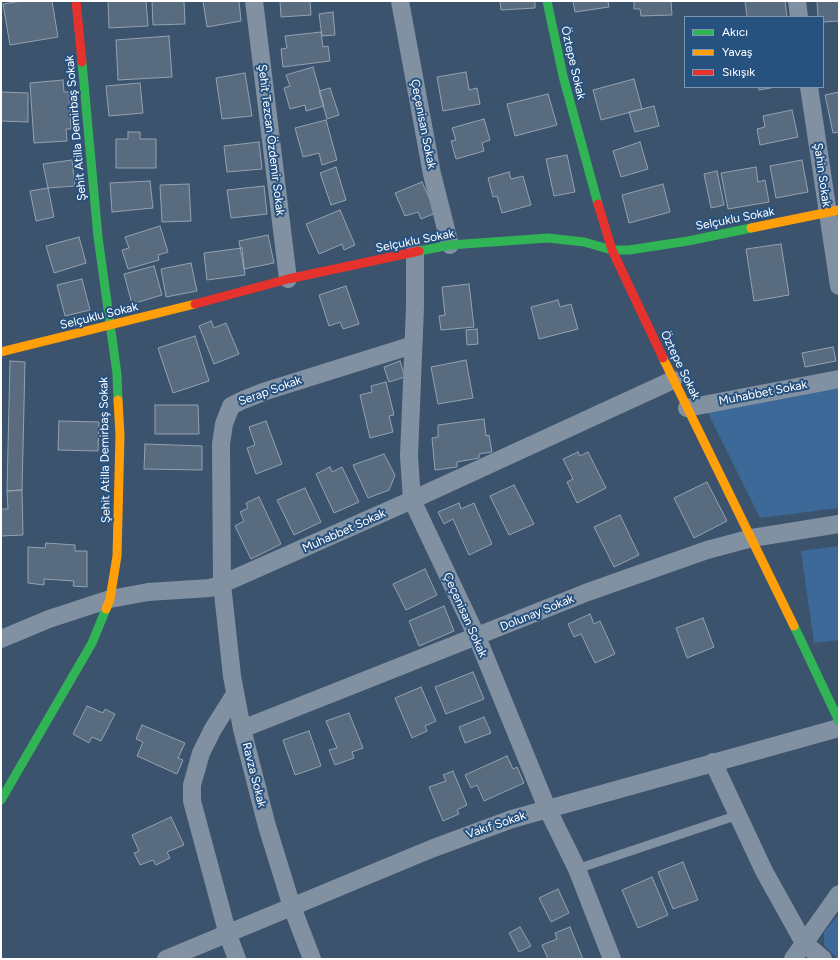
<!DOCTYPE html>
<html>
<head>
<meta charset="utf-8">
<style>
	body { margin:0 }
	#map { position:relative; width:840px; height:960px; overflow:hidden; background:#3b536c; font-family:Figtree,sans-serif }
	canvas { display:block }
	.frame { position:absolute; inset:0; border:2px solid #fff; pointer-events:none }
	.legend { position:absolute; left:684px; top:16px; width:140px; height:72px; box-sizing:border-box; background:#275280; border:1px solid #7d97b3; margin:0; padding:5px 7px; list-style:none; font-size:12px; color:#fff }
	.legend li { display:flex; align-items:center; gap:8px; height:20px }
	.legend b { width:20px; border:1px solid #7d97b3 }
</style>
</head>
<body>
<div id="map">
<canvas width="840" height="960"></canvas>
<div class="frame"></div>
<ul class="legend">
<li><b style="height:5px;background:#30b455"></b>Akıcı</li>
<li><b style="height:5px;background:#ff9f0a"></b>Yavaş</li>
<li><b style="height:5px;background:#e5322d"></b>Sıkışık</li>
</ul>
</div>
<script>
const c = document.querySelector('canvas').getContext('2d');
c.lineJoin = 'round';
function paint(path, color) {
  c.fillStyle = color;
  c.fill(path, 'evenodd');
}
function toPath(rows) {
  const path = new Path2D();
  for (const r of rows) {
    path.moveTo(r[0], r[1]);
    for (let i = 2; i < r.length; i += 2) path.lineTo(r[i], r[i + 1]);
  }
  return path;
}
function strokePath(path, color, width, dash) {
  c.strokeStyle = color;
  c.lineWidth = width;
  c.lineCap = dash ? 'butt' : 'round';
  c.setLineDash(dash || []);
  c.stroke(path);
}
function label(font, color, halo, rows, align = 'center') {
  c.font = font + ' Figtree,sans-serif';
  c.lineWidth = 4;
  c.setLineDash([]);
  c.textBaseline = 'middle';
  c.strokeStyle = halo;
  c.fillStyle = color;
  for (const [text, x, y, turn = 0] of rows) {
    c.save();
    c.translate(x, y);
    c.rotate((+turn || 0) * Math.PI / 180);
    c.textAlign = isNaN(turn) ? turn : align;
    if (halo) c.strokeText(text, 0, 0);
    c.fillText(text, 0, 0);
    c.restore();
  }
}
paint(toPath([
	[839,387,839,508,760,518,707,411],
	[839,546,839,640,814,643,801,551],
	[839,914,839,959,838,959,824,945,824,932]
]), '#3c6997');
const building = toPath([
	[22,1,52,1,58,37,10,45,3,4,22,1],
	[108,1,146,1,148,26,109,28,108,1],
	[152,1,184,1,185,24,153,25,152,1],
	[203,1,239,1,241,21,207,27,203,1],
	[280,1,310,1,311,15,281,17,280,1],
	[500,1,535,1,535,8,501,10,500,1],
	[573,1,608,1,609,7,575,12,573,1],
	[634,1,671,1,672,15,641,16,640,9,634,9,634,1],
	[745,1,785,1,787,17,747,17,745,1],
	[817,1,839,1,839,21,823,22,823,17,818,17,817,1],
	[333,12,335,35,322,36,319,14,333,12],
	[321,32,323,47,328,46,330,61,283,67,281,49,287,48,285,36,321,32],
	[169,36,172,77,118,80,116,40,169,36],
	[313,67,324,106,306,111,305,105,290,109,284,88,290,86,286,75,313,67],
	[466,72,469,90,477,88,480,104,443,111,437,77,466,72],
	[245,73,252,116,222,119,216,78,245,73],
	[634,79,642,109,601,120,593,90,634,79],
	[63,80,64,92,69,92,71,129,66,129,67,141,34,143,30,83,63,80],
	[140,83,143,113,109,116,106,86,140,83],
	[758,87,776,87,759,90,758,87],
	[330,88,339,115,327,119,319,91,330,88],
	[1,92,28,93,28,122,1,121,1,92],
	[839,92,839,132,833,133,825,95,839,92],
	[548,94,557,125,515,136,507,104,548,94],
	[654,106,659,126,635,132,629,112,654,106],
	[792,110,798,137,760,145,757,129,765,127,763,116,792,110],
	[484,119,490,140,482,143,484,151,456,159,451,141,456,140,452,128,484,119],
	[326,120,337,160,322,165,319,153,303,157,295,128,326,120],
	[128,132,140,132,140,139,156,139,156,168,116,168,116,139,128,139,128,132],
	[259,142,262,169,227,172,224,146,259,142],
	[640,142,648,169,621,177,613,151,640,142],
	[567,155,575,192,554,196,546,159,567,155],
	[72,160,75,186,48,188,43,164,72,160],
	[802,160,808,192,776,198,770,166,802,160],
	[336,167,346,200,331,205,320,173,336,167],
	[756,167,758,182,765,180,769,202,728,209,721,173,756,167],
	[717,171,724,205,711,208,704,174,717,171],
	[509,172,511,179,523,176,531,205,502,213,497,196,493,197,488,178,509,172],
	[150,181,153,208,112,212,110,183,150,181],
	[422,182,436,213,421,219,418,212,405,216,395,193,422,182],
	[189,184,191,221,162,222,160,185,189,184],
	[663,184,670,212,629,223,622,195,663,184],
	[264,186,267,214,231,218,227,190,264,186],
	[48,188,54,217,36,221,30,191,48,188],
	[340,210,355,245,344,250,342,244,319,254,306,224,340,210],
	[160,226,168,252,158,255,159,260,128,269,122,250,129,248,125,237,160,226],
	[268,235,274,263,244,269,239,241,268,235],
	[79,237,86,263,54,273,46,246,79,237],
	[781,244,789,295,754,301,746,249,781,244],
	[242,248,245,275,207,280,204,253,242,248],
	[191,263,197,291,166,297,161,269,191,263],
	[154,266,162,295,132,304,124,274,154,266],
	[82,279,90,310,65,316,57,285,82,279],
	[469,284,474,327,441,330,439,316,445,315,442,287,469,284],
	[346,286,359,324,343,329,340,322,329,326,319,295,346,286],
	[558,300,560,307,571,304,578,329,539,339,531,307,558,300],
	[211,321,214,328,226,323,239,354,214,364,199,326,211,321],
	[477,329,478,344,467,345,466,330,477,329],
	[195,336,209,381,173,393,158,348,195,336],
	[833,347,836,361,805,367,802,353,833,347],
	[466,360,473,398,438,404,431,367,466,360],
	[10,361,25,362,22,490,7,491,10,361],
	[400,361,405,377,389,382,384,367,400,361],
	[386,382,394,415,389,416,393,432,370,438,360,395,372,392,371,386,386,382],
	[155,405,198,405,199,434,155,434,155,405],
	[484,419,486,436,489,435,492,452,479,454,479,458,457,462,457,467,435,470,432,438,438,437,438,425,484,419],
	[59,421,99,422,98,451,58,450,59,421],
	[266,421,282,464,256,474,247,448,255,445,249,427,266,421],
	[145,444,202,446,202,470,144,469,145,444],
	[578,452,580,456,588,452,606,488,577,503,567,482,573,479,563,459,578,452],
	[384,454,395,475,389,490,368,498,353,465,384,454],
	[330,467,332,472,342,467,359,502,334,513,316,474,330,467],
	[707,482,727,521,694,538,674,498,707,482],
	[514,485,534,524,509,535,490,496,514,485],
	[305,488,321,522,294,535,277,500,305,488],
	[22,490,23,535,1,536,1,509,8,509,7,491,22,490],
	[259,497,281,544,251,559,235,526,244,521,240,512,248,508,246,503,259,497],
	[459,503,461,509,474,503,492,544,469,555,453,519,444,524,438,512,459,503],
	[620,515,639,555,614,567,594,527,620,515],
	[46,543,75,545,75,551,87,551,87,587,73,586,74,581,44,579,44,585,28,583,28,547,45,548,46,543],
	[425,569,437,595,406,610,393,584,425,569],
	[444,606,454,631,419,646,409,621,444,606],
	[590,614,594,624,600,621,615,654,595,663,581,634,574,637,568,624,590,614],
	[703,618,714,647,687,658,676,628,703,618],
	[473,672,484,699,446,714,435,687,473,672],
	[421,687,436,721,425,726,427,731,412,738,395,698,421,687],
	[87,706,103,713,105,709,115,714,101,741,92,737,89,743,73,734,87,706],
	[349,713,363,748,352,752,354,758,335,765,329,750,337,748,326,721,349,713],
	[484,717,491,733,465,743,459,727,484,717],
	[142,725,185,743,178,758,183,760,177,774,137,756,143,742,136,739,142,725],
	[309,731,321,766,295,775,283,740,309,731],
	[507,756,513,769,517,767,524,783,484,801,477,785,471,788,465,775,507,756],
	[453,771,467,805,457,810,459,814,443,821,429,787,446,781,443,775,453,771],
	[171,817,184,845,167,852,170,858,156,865,153,860,140,865,134,853,139,851,132,835,171,817],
	[683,862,698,900,673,909,658,872,683,862],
	[652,877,668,915,638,928,622,890,652,877],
	[558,889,569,913,551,922,539,898,558,889],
	[520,927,531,946,519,952,509,933,520,927],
	[570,927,583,959,548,959,542,945,557,939,555,933,570,927]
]);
paint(building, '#586b7f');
strokePath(building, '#94a2b1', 1);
strokePath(toPath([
	[577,869,738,815]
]), '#8191a2', 9);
strokePath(toPath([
	[254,1,288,279],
	[400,1,432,174,450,245],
	[797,1,799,17],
	[809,87,839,286],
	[415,252,415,307,409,456,412,500,477,637,547,808,577,869,612,959],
	[687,408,839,379],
	[1,639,49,619,110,599,148,592,210,588,222,584,412,500,673,380],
	[235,694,213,729,201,753,192,785,192,801,228,935,237,959],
	[242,729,588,592,707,550,752,538,839,524],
	[713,762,764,871,804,943,823,959],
	[166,959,431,849,512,819,839,728],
	[312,959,292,907,267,826,242,729,232,676,222,584,221,444,224,424,231,406,243,400,266,391,413,345],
	[793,959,839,894]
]), '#8191a2', 18);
strokePath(toPath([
	[547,1,563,76,598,204],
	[82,62,98,237,117,374,118,400],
	[419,251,450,245,548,238,584,242,612,250,629,250,688,241,751,228],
	[794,626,839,721],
	[1,800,92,643,106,609]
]), '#30b455', 9);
strokePath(toPath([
	[751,228,839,210],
	[1,352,195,304],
	[663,358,794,626],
	[106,609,110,599,117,556,120,435,118,400]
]), '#ff9f0a', 9);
strokePath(toPath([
	[76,1,82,62],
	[598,204,612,250,663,358],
	[195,304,288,279,419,251]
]), '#e5322d', 9);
label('12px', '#fff', '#275280', [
	["Öztepe Sokak",573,63,77],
	["Çeçenisan Sokak",423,124,79],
	["Şehit Atilla Demirbaş Sokak",76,128,-95],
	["Şehit Tezcan Özdemir Sokak",271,140,83],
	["Şahin Sokak",822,175,82],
	["Selçuklu Sokak",735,219,-11],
	["Selçuklu Sokak",415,241,-11],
	["Selçuklu Sokak",99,316,-14],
	["Öztepe Sokak",680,365,64],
	["Serap Sokak",270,391,-20],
	["Muhabbet Sokak",763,393,-11],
	["Şehit Atilla Demirbaş Sokak",105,450,-91],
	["Muhabbet Sokak",344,531,-24],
	["Dolunay Sokak",537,613,-22],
	["Çeçenisan Sokak",465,615,66],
	["Ravza Sokak",254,775,76],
	["Vakıf Sokak",496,825,-19]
]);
</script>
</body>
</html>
